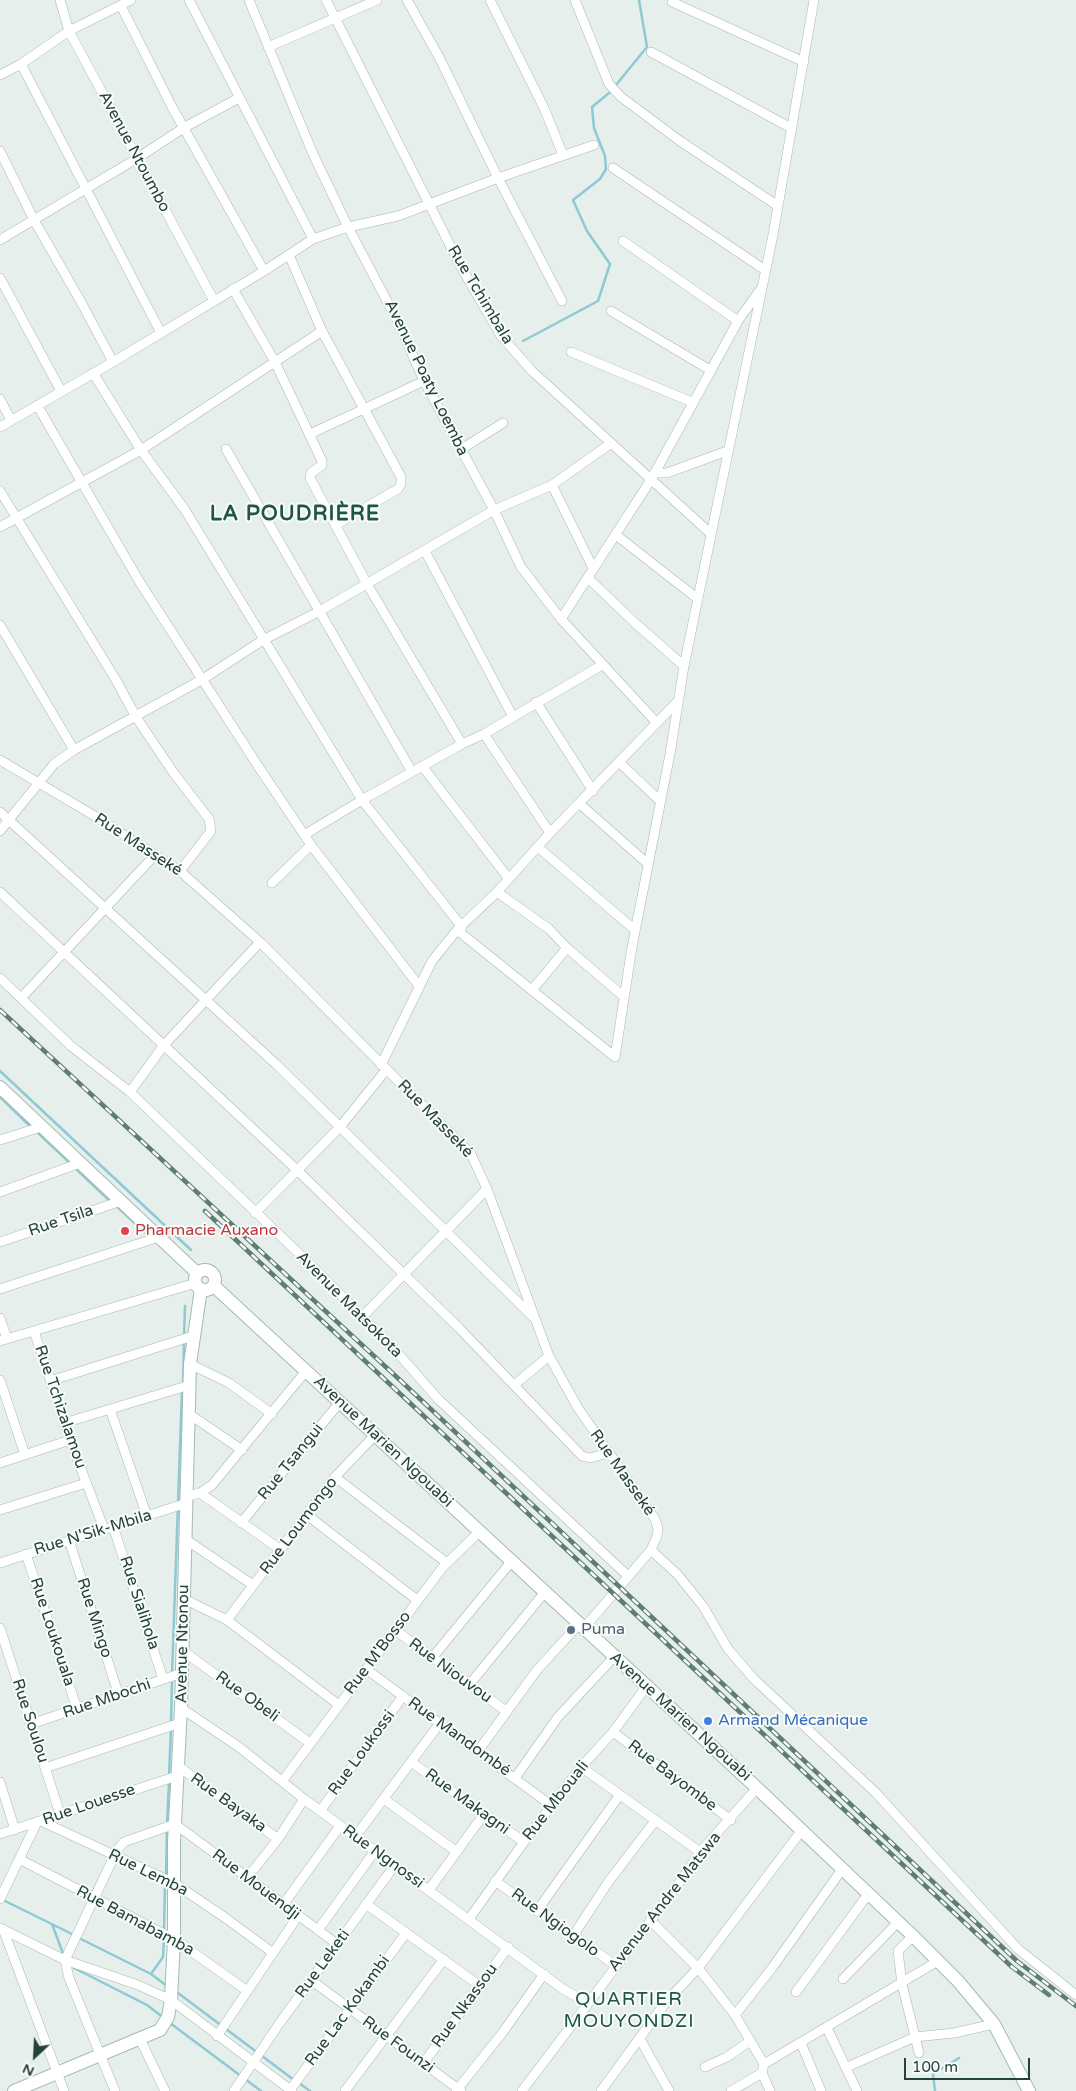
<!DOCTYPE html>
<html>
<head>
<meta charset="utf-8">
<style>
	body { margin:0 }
	#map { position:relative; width:1076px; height:2091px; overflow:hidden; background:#e6efeb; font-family:"Varela Round",sans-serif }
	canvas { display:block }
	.north { position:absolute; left:10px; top:2031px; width:50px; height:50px; -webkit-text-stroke:4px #f7fbf9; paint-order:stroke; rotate:205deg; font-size:14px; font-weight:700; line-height:20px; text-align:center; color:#24423a }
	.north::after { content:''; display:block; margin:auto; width:18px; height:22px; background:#24423a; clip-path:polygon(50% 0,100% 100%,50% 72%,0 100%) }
	.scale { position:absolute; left:904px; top:2058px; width:126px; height:22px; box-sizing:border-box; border:2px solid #24423a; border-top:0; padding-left:6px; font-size:15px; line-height:18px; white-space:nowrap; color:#24423a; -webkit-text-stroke:4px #f7fbf9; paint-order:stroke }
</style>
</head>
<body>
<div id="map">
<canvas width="1076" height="2091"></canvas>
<div class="north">N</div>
<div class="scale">100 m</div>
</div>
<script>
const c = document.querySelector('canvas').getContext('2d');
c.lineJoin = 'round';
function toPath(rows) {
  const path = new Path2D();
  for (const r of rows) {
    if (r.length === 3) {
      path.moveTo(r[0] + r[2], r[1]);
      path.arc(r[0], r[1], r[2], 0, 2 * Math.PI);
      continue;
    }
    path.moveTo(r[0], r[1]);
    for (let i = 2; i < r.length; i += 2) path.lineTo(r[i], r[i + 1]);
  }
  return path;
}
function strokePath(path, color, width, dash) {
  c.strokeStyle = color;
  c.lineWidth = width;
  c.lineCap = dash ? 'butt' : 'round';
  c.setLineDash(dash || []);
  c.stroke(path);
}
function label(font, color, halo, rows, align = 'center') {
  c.font = font + ' "Varela Round",sans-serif';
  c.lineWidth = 4;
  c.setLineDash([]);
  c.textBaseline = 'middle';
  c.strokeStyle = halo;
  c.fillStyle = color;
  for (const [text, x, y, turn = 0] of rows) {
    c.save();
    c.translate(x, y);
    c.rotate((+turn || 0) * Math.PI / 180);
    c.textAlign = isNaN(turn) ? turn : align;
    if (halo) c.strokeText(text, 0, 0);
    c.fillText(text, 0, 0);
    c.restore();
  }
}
strokePath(toPath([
	[616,85,647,47,639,0],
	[523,341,598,301,610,264,587,231,573,200,600,179,606,169,605,156,594,128,592,107,609,93],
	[0,1071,191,1250],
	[0,1097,31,1127],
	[35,1130,71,1164],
	[75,1168,111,1202],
	[115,1205,150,1237],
	[184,1337,185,1306],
	[183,1384,184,1342],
	[172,1674,182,1390],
	[171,1724,172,1679],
	[169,1776,171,1729],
	[167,1824,169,1782],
	[166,1876,167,1829],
	[3,1900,74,1935],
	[52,1924,64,1956],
	[164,1931,165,1882],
	[79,1938,151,1974,163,1957,164,1937],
	[68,1965,147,2005,164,2018],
	[151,1974,167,1986],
	[178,1993,294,2080],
	[170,2023,261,2091],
	[299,2083,310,2091],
	[935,2091,933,2074,959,2058]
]), '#8ec9d4', 2.5);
const street = toPath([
	[60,0,69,31,214,301],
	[189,0,313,239],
	[249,0,313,154,348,227,398,322,424,381,494,510,521,567,561,619,656,722],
	[326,0,461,267,501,336,532,371,710,533],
	[407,0,439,57,498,178,562,301],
	[490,0,544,108,563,155],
	[575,0,609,84,621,97,680,141,778,206],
	[672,2,804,62],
	[121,6,172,107,264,271],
	[268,47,377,0],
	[651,52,791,128],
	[21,64,161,333],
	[0,75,21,64,69,31,131,0],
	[0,151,34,220,81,302,113,362],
	[613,168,765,270],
	[0,240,136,159,185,127,239,98],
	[623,241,738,321],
	[289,255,322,331,401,477,401,484,398,489,335,525],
	[0,278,61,391],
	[233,289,275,362,322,461,322,465,311,473,310,478,367,584,462,744],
	[611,311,710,370],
	[571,352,692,402],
	[93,373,141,450,185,510,362,800,462,927],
	[0,399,11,420],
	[37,405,139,581,258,766,311,845,419,986],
	[0,427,113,362,264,271,313,239,348,227,398,216,498,178,594,145],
	[310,434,424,381],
	[226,449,412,772],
	[460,450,503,423],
	[654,473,667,473,727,451],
	[552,485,593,568],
	[0,491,116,680,136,717,173,772,209,819,211,831,180,871],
	[0,527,141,450,322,331],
	[616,535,698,599],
	[425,551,513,717],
	[588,578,635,623,684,666],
	[561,619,652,478,738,321,760,290],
	[0,625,74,750],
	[536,702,593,791],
	[484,734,550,833],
	[0,760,93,815,180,871,260,942,471,1154,487,1189,549,1356,578,1408,655,1519,658,1528,657,1536,651,1550,584,1628],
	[620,763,660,801],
	[422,766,509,879],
	[580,804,648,864],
	[0,812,277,1065,533,1317],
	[0,831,54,764,74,750,203,679,263,640,318,612,494,510,552,485,610,444],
	[304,835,362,800,462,744,484,734,602,665],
	[539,848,635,930],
	[272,883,311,845],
	[0,892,297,1170,459,1328,582,1456,590,1458,608,1453],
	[497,892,549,929,567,948,623,996],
	[457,930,615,1057,632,947,670,754,684,666,773,235,814,0],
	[0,978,71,1046,130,1092,311,1265,396,1351,438,1399,628,1576],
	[532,990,567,948],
	[21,998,154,856],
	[381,1065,432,961,457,930,497,892,550,833,679,700],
	[130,1092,164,1045,260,942],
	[0,1140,41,1127],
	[0,1192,80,1163],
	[255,1213,340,1127,386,1070],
	[0,1242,121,1201],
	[0,1289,159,1237],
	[362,1317,487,1189],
	[0,1318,7,1339],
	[34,1331,70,1440,104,1529],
	[0,1341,196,1283],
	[190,1364,229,1383,272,1414],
	[0,1380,25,1455],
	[50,1381,193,1336],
	[514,1385,549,1356],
	[110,1409,147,1516],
	[189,1414,242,1450],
	[64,1423,190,1385],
	[0,1463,70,1440],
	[335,1477,447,1563],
	[200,1493,281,1550],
	[187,1496,200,1493,212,1485,306,1371],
	[0,1510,86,1483],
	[307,1515,417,1600],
	[241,1523,340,1402],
	[113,1526,163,1679],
	[185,1539,253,1585],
	[69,1540,119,1696],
	[651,1550,678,1575,703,1606,728,1649,754,1679,876,1793,1018,1949,1076,1995],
	[26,1554,77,1709],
	[0,1563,187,1503],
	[184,1599,227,1620,339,1705],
	[227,1620,335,1477,375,1435],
	[0,1628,60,1814],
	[395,1630,506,1711],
	[183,1651,310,1743],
	[432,1658,511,1562],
	[366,1669,552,1806],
	[469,1685,545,1592],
	[181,1708,239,1747,304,1799,563,1989,587,2003],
	[31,1724,182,1673],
	[613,1732,731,1820],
	[478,1751,537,1670,579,1624],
	[411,1762,524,1842],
	[178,1766,278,1839],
	[581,1767,700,1852],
	[45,1768,180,1723],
	[515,1778,558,1717,614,1657],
	[283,1780,443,1567,479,1532],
	[0,1782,15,1830],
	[384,1799,457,1852],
	[321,1810,403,1696],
	[41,1821,174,1883,227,1919,273,1953],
	[0,1834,177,1776],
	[355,1837,440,1723],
	[19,1859,174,1939,246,1990],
	[247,1878,278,1839,304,1799],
	[495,1881,615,1965],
	[429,1890,484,1814],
	[0,1899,37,1822],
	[366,1904,480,1986],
	[283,1905,340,1826],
	[537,1911,619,1796],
	[469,1919,524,1842,581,1767,613,1732,646,1687],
	[650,1920,698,1968,735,2015,764,2064,762,2073,770,2091],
	[0,1928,65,1960,138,1985,171,2000,292,2091],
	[3,1929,64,2091],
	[318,1930,375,1851],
	[573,1936,609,1881,655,1821],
	[913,1936,898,1951,902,1984,919,2053],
	[843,1979,898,1922],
	[311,1980,461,2091],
	[796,1992,869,1893],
	[735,2015,772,1968,843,1868],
	[827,2028,857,2091],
	[217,2036,298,1916],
	[140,2039,165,2091],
	[640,2039,669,2091],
	[801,2043,821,2091],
	[423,2064,508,1947],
	[764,2064,938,1961],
	[705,2067,727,2057,750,2041],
	[847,2067,915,2037,954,2033,994,2024],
	[290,2090,406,1933],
	[115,2091,69,1978,65,1960,117,1850,124,1842,175,1824,337,1944],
	[234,2091,279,2024,395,1865],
	[345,2091,444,1959],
	[456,2091,503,2032,544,1974],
	[522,2091,679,1883,700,1852,757,1788],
	[601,2091,666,2002,698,1968,802,1830],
	[731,2091,762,2073]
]);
const secondary = toPath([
	[0,1087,197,1273],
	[205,1280,10],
	[214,1286,757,1788,913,1936,958,1981,994,2024,1029,2091],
	[14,2091,160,2030,168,2017,171,2000,174,1939,174,1842,181,1708,190,1364,201,1289]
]);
strokePath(street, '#a8b8b2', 10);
strokePath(secondary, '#a4bbb3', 14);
strokePath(street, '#fff', 9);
strokePath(secondary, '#fff', 12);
const rail = toPath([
	[0,1010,401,1381,1017,1961,1076,2006],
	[205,1211,1012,1967,1049,1995]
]);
strokePath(rail, '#5f7d75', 4.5);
strokePath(rail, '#f7fbf9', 2.5, [8]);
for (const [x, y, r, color] of [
	[125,1231,5,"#e0444e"],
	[571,1630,5,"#5c6f8a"],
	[708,1721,5,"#3f7fe0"]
]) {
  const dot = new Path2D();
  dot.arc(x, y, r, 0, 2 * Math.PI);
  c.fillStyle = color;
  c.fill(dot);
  strokePath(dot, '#f7fbf9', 2);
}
label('16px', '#24423a', '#f7fbf9', [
	["Avenue Ntoumbo",134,152,62],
	["Rue Tchimbala",480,295,59],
	["Avenue Poaty Loemba",426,378,64],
	["Rue Masseké",138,845,33],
	["Rue Masseké",435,1119,46],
	["Rue Tsila",61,1221,-19],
	["Avenue Matsokota",349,1305,45],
	["Rue Tchizalamou",60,1407,71],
	["Avenue Marien Ngouabi",383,1442,43],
	["Rue Tsangui",291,1462,-51],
	["Rue Masseké",622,1473,55],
	["Rue Loumongo",299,1526,-53],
	["Rue N'Sik-Mbila",93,1533,-17],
	["Rue Sialihola",139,1603,72],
	["Rue Mingo",94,1618,72],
	["Rue Loukouala",52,1632,72],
	["Avenue Ntonou",183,1644,-89],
	["Rue M'Bosso",378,1653,-53],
	["Rue Niouvou",450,1671,36],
	["Rue Obeli",247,1697,36],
	["Rue Mbochi",107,1699,-19],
	["Avenue Marien Ngouabi",680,1717,42],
	["Rue Soulou",30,1721,72],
	["Rue Mandombé",459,1737,36],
	["Rue Loukossi",362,1753,-54],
	["Rue Bayombe",672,1776,37],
	["Rue Mbouali",556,1801,-52],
	["Rue Makagni",467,1802,36],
	["Rue Bayaka",228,1803,36],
	["Rue Louesse",89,1805,-19],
	["Rue Ngnossi",383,1857,36],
	["Rue Lemba",148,1873,26],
	["Rue Mouendji",256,1885,37],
	["Avenue Andre Matswa",665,1902,-52],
	["Rue Bamabamba",135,1921,28],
	["Rue Ngiogolo",555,1923,36],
	["Rue Leketi",323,1964,-54],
	["Rue Nkassou",465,2006,-54],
	["Rue Lac Kokambi",348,2011,-54],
	["Rue Founzi",398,2045,36]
]);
label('16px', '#be3a42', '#f7fbf9', [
	["Pharmacie Auxano",135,1231]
], 'left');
label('16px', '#4e5e75', '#f7fbf9', [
	["Puma",581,1630]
], 'left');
label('16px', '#366cbe', '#f7fbf9', [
	["Armand Mécanique",718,1721]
], 'left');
c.letterSpacing = '1px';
label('19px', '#1f5548', '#f7fbf9', [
	["QUARTIER",629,2000],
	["MOUYONDZI",629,2022]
]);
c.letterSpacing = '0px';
c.letterSpacing = '1px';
label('bold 21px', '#1f5548', '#f7fbf9', [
	["LA POUDRIÈRE",295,514]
]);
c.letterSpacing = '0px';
</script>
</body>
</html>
